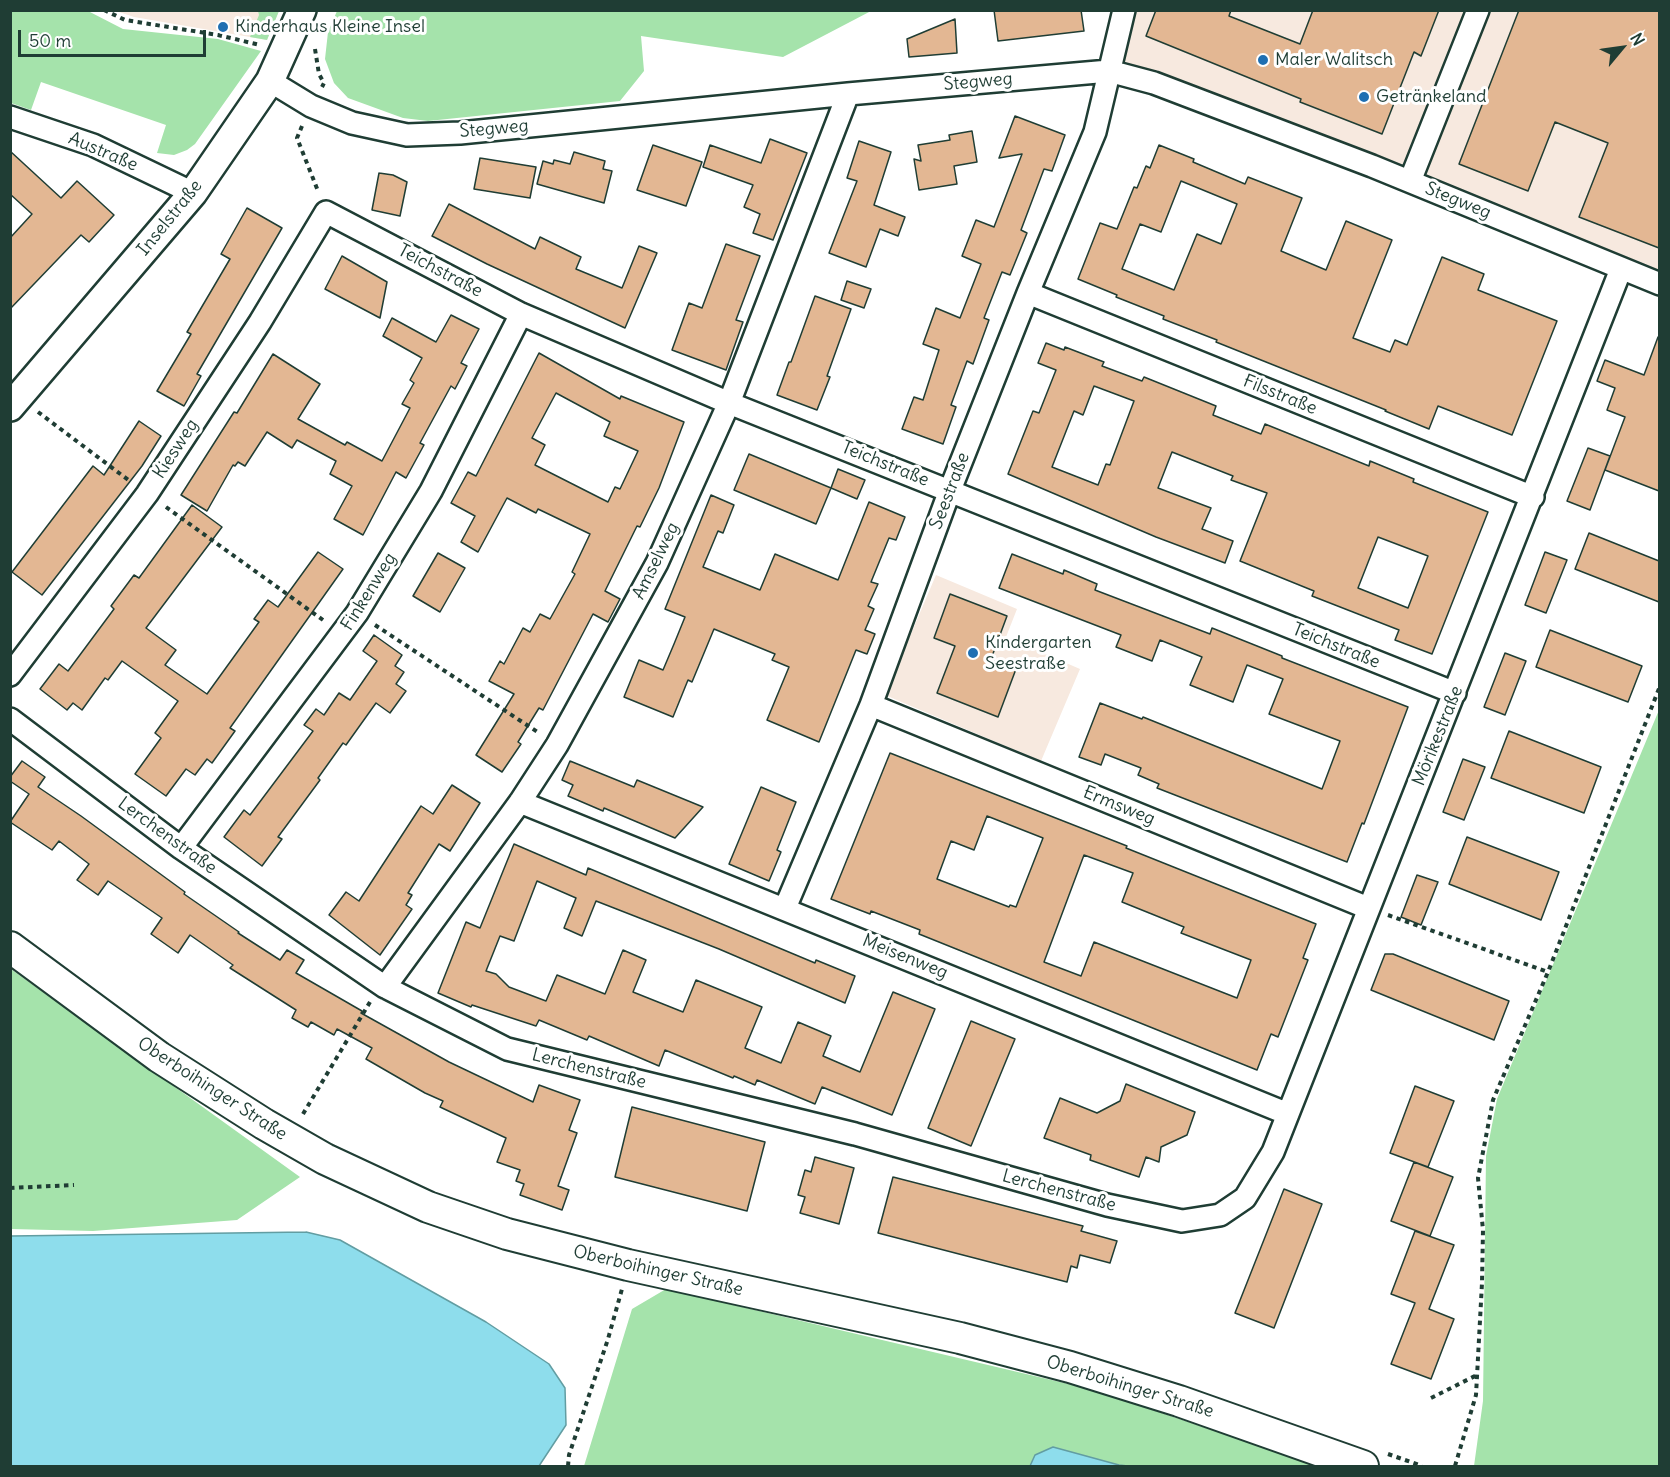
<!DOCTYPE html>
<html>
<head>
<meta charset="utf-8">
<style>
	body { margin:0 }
	#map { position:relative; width:1670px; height:1477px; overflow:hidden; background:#fff; font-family:Delius,sans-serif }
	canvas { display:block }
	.frame { position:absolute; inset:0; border:12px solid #1f3d34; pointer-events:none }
	.north { position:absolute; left:1592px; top:18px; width:60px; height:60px; -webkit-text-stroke:4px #fff; paint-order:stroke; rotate:61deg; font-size:16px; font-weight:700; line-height:24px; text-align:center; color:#1f3d34 }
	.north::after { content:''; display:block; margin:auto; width:21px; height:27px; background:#1f3d34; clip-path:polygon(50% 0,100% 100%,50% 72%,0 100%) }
	.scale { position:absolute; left:18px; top:30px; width:188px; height:27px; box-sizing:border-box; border:3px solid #1f3d34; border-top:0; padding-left:8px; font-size:18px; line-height:21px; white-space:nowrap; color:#1f3d34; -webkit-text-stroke:4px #fff; paint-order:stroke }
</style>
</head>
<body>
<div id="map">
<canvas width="1670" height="1477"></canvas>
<div class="frame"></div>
<div class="north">N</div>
<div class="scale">50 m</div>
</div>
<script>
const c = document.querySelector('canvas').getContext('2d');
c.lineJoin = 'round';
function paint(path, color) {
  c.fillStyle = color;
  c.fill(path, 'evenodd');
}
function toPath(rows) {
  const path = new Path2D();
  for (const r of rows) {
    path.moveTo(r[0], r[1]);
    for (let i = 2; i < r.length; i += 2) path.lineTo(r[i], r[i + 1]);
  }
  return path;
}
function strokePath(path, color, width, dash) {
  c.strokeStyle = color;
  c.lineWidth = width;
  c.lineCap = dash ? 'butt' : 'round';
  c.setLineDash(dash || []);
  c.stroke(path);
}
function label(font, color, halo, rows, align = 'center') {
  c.font = font + ' Delius,sans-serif';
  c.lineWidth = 6;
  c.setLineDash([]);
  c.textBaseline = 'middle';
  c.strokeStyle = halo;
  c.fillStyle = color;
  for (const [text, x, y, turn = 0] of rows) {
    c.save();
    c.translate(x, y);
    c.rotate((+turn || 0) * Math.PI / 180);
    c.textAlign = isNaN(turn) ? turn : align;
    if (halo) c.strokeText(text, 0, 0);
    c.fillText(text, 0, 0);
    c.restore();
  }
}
paint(toPath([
	[116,11,279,11,267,40,134,17],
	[1132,11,1659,11,1659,279,1112,64],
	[936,575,1017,609,1006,637,1080,669,1041,761,885,695]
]), '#f7e9df');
paint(toPath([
	[10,11,88,11,123,29,218,39,261,51,195,144,187,150,174,155,157,153,166,125,41,82,31,110,11,103],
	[258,11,279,11,267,40,250,37,259,15],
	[337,11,337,10,871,11,783,57,641,36,644,71,620,101,428,121,403,118,348,98,334,83,325,59,328,32],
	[1659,710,1659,1466,1474,1466,1483,1401,1486,1156,1497,1099],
	[11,969,300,1177,237,1220,93,1231,11,1229],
	[666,1289,1094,1390,1318,1466,1128,1466,1035,1455,1030,1466,584,1466,632,1309]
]), '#a5e3ab');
const water = toPath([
	[306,1232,340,1240,486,1322,549,1364,565,1388,566,1425,539,1466,11,1466,11,1236,306,1232],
	[1053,1447,1119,1465,1128,1466,1030,1466,1035,1455,1053,1447]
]);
paint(water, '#8eddec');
strokePath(water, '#629da2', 1.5);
const building = toPath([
	[994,10,1081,10,1084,31,998,41,994,10],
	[1156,10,1231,10,1229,16,1300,44,1313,10,1439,10,1421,56,1414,52,1382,134,1300,102,1301,99,1146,36,1156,10],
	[1519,10,1659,10,1659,248,1579,217,1608,143,1555,122,1528,191,1459,164,1519,10],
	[955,19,957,53,909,57,907,39,955,19],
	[1015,116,1065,135,1052,171,1044,169,1021,230,1027,233,1010,275,1002,272,984,318,989,320,973,364,967,361,951,405,956,407,943,444,902,429,914,397,923,400,939,350,923,344,936,308,960,318,981,264,962,256,976,220,994,227,1022,154,999,158,1015,116],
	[972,131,977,162,954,166,957,184,919,190,914,159,921,161,918,145,950,140,949,135,972,131],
	[770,139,807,153,773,240,753,233,760,214,744,207,753,185,703,167,710,145,761,163,770,139],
	[859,141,891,152,874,205,905,217,898,236,880,229,866,267,829,253,857,181,847,178,859,141],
	[653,145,702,162,686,206,637,190,653,145],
	[1159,145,1194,159,1193,162,1245,184,1248,177,1302,198,1281,251,1326,270,1346,221,1392,240,1353,338,1390,352,1395,340,1407,345,1442,257,1484,274,1478,290,1557,321,1512,435,1438,406,1429,429,1385,411,1386,410,1216,342,1217,340,1163,319,1164,316,1116,297,1117,295,1078,279,1100,223,1117,229,1134,187,1137,188,1146,166,1150,168,1159,145],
	[1181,181,1237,204,1221,244,1197,234,1174,290,1122,269,1140,224,1161,232,1181,181],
	[10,151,61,198,77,181,114,215,89,242,81,235,10,309,10,238,32,214,10,194,10,151],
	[574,152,605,161,603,169,612,171,604,203,537,184,543,161,553,164,554,160,570,164,574,152],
	[480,158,536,167,530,198,474,189,480,158],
	[379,173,393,175,407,182,400,216,372,210,379,173],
	[449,204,535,249,540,237,581,257,576,269,622,288,639,246,657,253,625,328,487,264,432,236,449,204],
	[247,208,282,228,197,374,201,376,184,406,157,391,191,334,187,332,230,259,221,254,247,208],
	[726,244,760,256,736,320,743,322,726,370,672,350,689,303,702,308,726,244],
	[342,256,387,282,380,318,325,289,342,256],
	[847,281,871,289,864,308,841,300,847,281],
	[815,296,851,309,827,376,830,377,817,410,777,395,789,362,791,362,815,296],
	[451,315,479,329,461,363,467,366,455,389,451,386,420,443,424,445,406,478,396,472,363,535,334,519,352,486,330,474,336,461,297,440,292,448,267,432,245,466,238,462,235,466,233,465,207,511,181,495,234,412,237,413,273,354,320,384,298,419,345,445,347,442,382,461,410,408,402,404,414,383,410,380,422,358,383,336,392,318,436,342,451,315],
	[1658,337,1659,338,1659,491,1605,470,1625,417,1607,410,1615,388,1597,381,1605,360,1644,375,1658,337],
	[1046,343,1064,350,1065,347,1104,362,1102,366,1142,381,1144,377,1216,406,1213,415,1261,434,1265,424,1369,466,1370,461,1414,479,1413,482,1488,512,1432,654,1395,640,1399,630,1312,596,1314,591,1240,561,1267,493,1231,480,1233,476,1172,452,1158,488,1211,508,1202,529,1233,541,1225,563,1156,537,1008,474,1033,411,1039,413,1056,370,1038,363,1046,343],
	[1094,386,1134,401,1110,465,1106,464,1098,485,1052,467,1074,411,1083,415,1094,386],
	[1378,537,1428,556,1408,608,1358,588,1378,537],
	[539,353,620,399,621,396,684,422,659,488,640,527,637,526,605,591,620,599,608,622,593,614,543,710,539,708,518,742,521,744,502,772,476,755,514,694,489,681,500,661,504,664,523,628,530,632,540,614,550,619,575,574,572,572,590,534,538,509,536,513,507,498,478,552,461,542,475,516,451,503,468,472,476,476,539,353],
	[556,393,610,422,604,436,638,451,620,489,615,487,608,502,535,465,545,445,532,438,556,393],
	[139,421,161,436,142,466,42,595,12,572,93,466,104,475,139,421],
	[1588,448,1610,456,1590,510,1567,501,1588,448],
	[749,454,831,488,816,524,734,490,749,454],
	[838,469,865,480,857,499,831,488,838,469],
	[711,495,734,505,723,533,718,531,703,567,760,590,775,554,838,580,869,502,905,517,896,540,889,538,871,582,878,584,868,606,874,609,865,630,875,634,867,654,856,650,819,742,767,720,789,667,772,660,775,654,714,629,692,682,688,680,673,717,624,697,639,660,663,670,674,644,685,617,665,609,711,495],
	[192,505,222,527,146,628,176,650,165,665,207,694,259,622,254,619,268,600,278,607,318,552,343,569,230,728,235,731,212,763,207,759,195,775,186,769,166,796,135,774,161,738,155,733,178,701,122,661,108,680,105,678,82,710,73,703,67,710,40,689,59,664,68,671,114,609,111,606,134,575,139,578,192,505],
	[1589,533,1659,561,1659,602,1575,569,1589,533],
	[1545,552,1567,560,1546,613,1525,605,1545,552],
	[438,553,465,568,440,612,413,596,438,553],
	[1012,554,1063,574,1064,570,1097,584,1095,590,1210,634,1212,628,1282,656,1282,658,1408,707,1364,824,1362,823,1347,862,1157,788,1159,784,1138,775,1141,768,1105,754,1101,765,1079,757,1100,703,1142,719,1143,717,1322,789,1340,741,1269,714,1283,679,1247,665,1233,702,1190,685,1202,657,1160,640,1152,661,1116,647,1121,635,999,588,1012,554],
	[950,594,1007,616,991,659,1016,669,998,717,937,693,955,646,934,638,950,594],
	[1550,630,1642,666,1628,702,1536,667,1550,630],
	[374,635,402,655,395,666,404,672,396,684,406,691,390,713,376,703,346,745,343,743,318,778,320,780,278,837,282,839,262,866,224,837,244,810,250,815,313,731,304,725,316,709,324,715,339,693,350,700,377,661,363,651,374,635],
	[1505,653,1526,661,1505,715,1484,707,1505,653],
	[1509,731,1601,767,1584,813,1491,778,1509,731],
	[890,753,1127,846,1126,848,1316,924,1303,958,1308,960,1278,1037,1271,1034,1257,1070,919,934,920,930,871,911,870,914,831,899,890,753],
	[987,816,1043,838,1016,907,1010,905,1009,907,937,879,951,841,974,850,987,816],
	[1084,855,1133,873,1122,902,1184,927,1181,933,1251,960,1237,998,1094,942,1081,976,1044,962,1084,855],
	[1463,759,1485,767,1464,820,1443,812,1463,759],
	[22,761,45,777,38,787,81,816,185,892,184,894,239,932,238,933,280,960,287,950,304,960,296,973,362,1011,361,1013,449,1062,533,1102,539,1085,580,1100,569,1130,577,1133,558,1186,569,1190,562,1210,520,1195,524,1184,516,1181,520,1170,497,1162,506,1138,440,1107,443,1101,425,1093,366,1059,372,1048,337,1029,334,1035,311,1022,308,1027,292,1018,296,1010,230,968,233,965,190,935,178,953,151,934,162,918,108,881,98,895,77,880,89,864,59,841,52,850,10,822,29,794,10,781,10,777,22,761],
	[570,761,634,787,637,780,703,807,675,838,604,808,603,811,568,796,573,785,562,780,570,761],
	[452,785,480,803,450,851,439,844,408,893,412,895,406,905,412,909,380,955,329,915,346,892,359,901,421,806,433,814,452,785],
	[761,787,796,802,777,850,781,852,769,881,729,864,761,787],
	[1467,837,1559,872,1541,920,1449,884,1467,837],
	[514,844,586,875,588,868,815,963,816,960,855,976,845,1003,719,949,596,901,582,936,564,928,576,898,537,881,514,941,500,936,486,971,496,974,509,987,546,1001,557,975,605,994,623,950,646,960,633,992,683,1012,696,980,762,1007,745,1048,781,1063,798,1022,831,1036,823,1056,860,1072,893,992,935,1009,892,1115,822,1087,815,1104,757,1080,755,1085,734,1076,733,1078,665,1050,659,1066,589,1036,587,1040,539,1020,536,1026,472,1005,471,1007,438,993,466,922,480,928,514,844],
	[1417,875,1438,882,1421,925,1401,917,1417,875],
	[1385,954,1393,954,1509,1001,1494,1040,1371,990,1385,954],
	[971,1021,1015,1039,971,1146,928,1128,971,1021],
	[1126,1084,1195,1112,1187,1135,1161,1147,1159,1162,1146,1157,1139,1177,1090,1160,1091,1155,1044,1138,1060,1098,1097,1113,1120,1101,1126,1084],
	[1415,1086,1454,1101,1428,1167,1390,1153,1415,1086],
	[632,1107,765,1142,747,1211,615,1177,632,1107],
	[815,1157,854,1168,839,1224,800,1213,805,1197,798,1195,805,1170,811,1172,815,1157],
	[1414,1162,1453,1177,1430,1236,1391,1221,1414,1162],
	[893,1177,1083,1226,1081,1231,1117,1241,1110,1263,1080,1255,1077,1268,1071,1266,1067,1282,878,1233,893,1177],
	[1284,1189,1322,1204,1274,1328,1235,1313,1284,1189],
	[1415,1231,1454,1245,1429,1309,1454,1319,1431,1379,1391,1364,1415,1303,1391,1294,1415,1231]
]);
paint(building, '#e3b793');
strokePath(building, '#1f3d34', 1.5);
const minor = toPath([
	[270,81,311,106,352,123,407,135,460,133,848,94,1109,71,1154,83,1372,166,1660,284],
	[10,117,93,145,193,193],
	[1410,181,1478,10],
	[1028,293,1533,497],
	[10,675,147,494,260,322,326,212,521,314,729,403,1455,693],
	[871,705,1368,908],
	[10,719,181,848,385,987,507,1049,855,1134,1107,1205,1182,1221,1220,1215,1245,1198,1273,1152,1621,269],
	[520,802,1288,1114],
	[181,848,357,613,431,491,521,314],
	[785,908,871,705,950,490,1028,293,1095,132,1124,10],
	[385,987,520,802,557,745,657,563,729,403,848,94]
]);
const tertiary = toPath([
	[10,407,193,193,270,81,302,10]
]);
const secondary = toPath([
	[10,947,159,1057,264,1124,325,1159,428,1207,507,1234,628,1265,960,1338,1070,1367,1179,1401,1363,1466]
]);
strokePath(minor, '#1f3d34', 26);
strokePath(tertiary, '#1f3d34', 32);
strokePath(secondary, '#1f3d34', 34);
strokePath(toPath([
	[104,10,125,20,218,35,260,45],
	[315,49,319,74,324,83,322,87],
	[302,126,297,138,318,191],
	[38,412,131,482],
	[166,507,323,620],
	[375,625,539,733],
	[1388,915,1548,972],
	[303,1114,370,1002],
	[10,1188,74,1185],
	[1431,1398,1477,1375],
	[1388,1454,1422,1466],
	[568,1466,569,1455,608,1339,622,1289],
	[1455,1466,1476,1395,1482,1283,1483,1230,1478,1178,1493,1100,1548,972,1660,686]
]), '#1f3d34', 4, [4.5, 4.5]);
strokePath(minor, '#fff', 21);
strokePath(tertiary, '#fff', 27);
strokePath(secondary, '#fff', 30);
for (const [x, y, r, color] of [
	[223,27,6,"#1f6fb2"],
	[1263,60,6,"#1f6fb2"],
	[1364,97,6,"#1f6fb2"],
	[973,653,6,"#1f6fb2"]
]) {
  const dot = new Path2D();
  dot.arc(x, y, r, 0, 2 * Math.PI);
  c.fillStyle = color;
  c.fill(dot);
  strokePath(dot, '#fff', 2);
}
label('18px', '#1f3d34', '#fff', [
	["Kinderhaus Kleine Insel",235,27],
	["Maler Walitsch",1275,60],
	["Getränkeland",1376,97],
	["Kindergarten",985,643],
	["Seestraße",985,664]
], 'left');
label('18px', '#1f3d34', '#fff', [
	["Stegweg",978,82,-5],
	["Stegweg",494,129,-5],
	["Austraße",103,152,23],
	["Stegweg",1458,201,22],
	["Inselstraße",170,218,-51],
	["Teichstraße",440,271,28],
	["Filsstraße",1280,395,22],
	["Kiesweg",176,449,-57],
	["Teichstraße",885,464,22],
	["Seestraße",950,491,-69],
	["Amselweg",656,561,-64],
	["Finkenweg",369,592,-58],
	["Teichstraße",1336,646,22],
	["Mörikestraße",1438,736,-68],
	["Ermsweg",1119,806,22],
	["Lerchenstraße",167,836,36],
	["Meisenweg",905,957,22],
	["Lerchenstraße",589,1069,14],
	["Oberboihinger Straße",212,1089,33],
	["Lerchenstraße",1059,1191,15],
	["Oberboihinger Straße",658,1271,13],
	["Oberboihinger Straße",1130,1387,17]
]);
</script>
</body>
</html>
